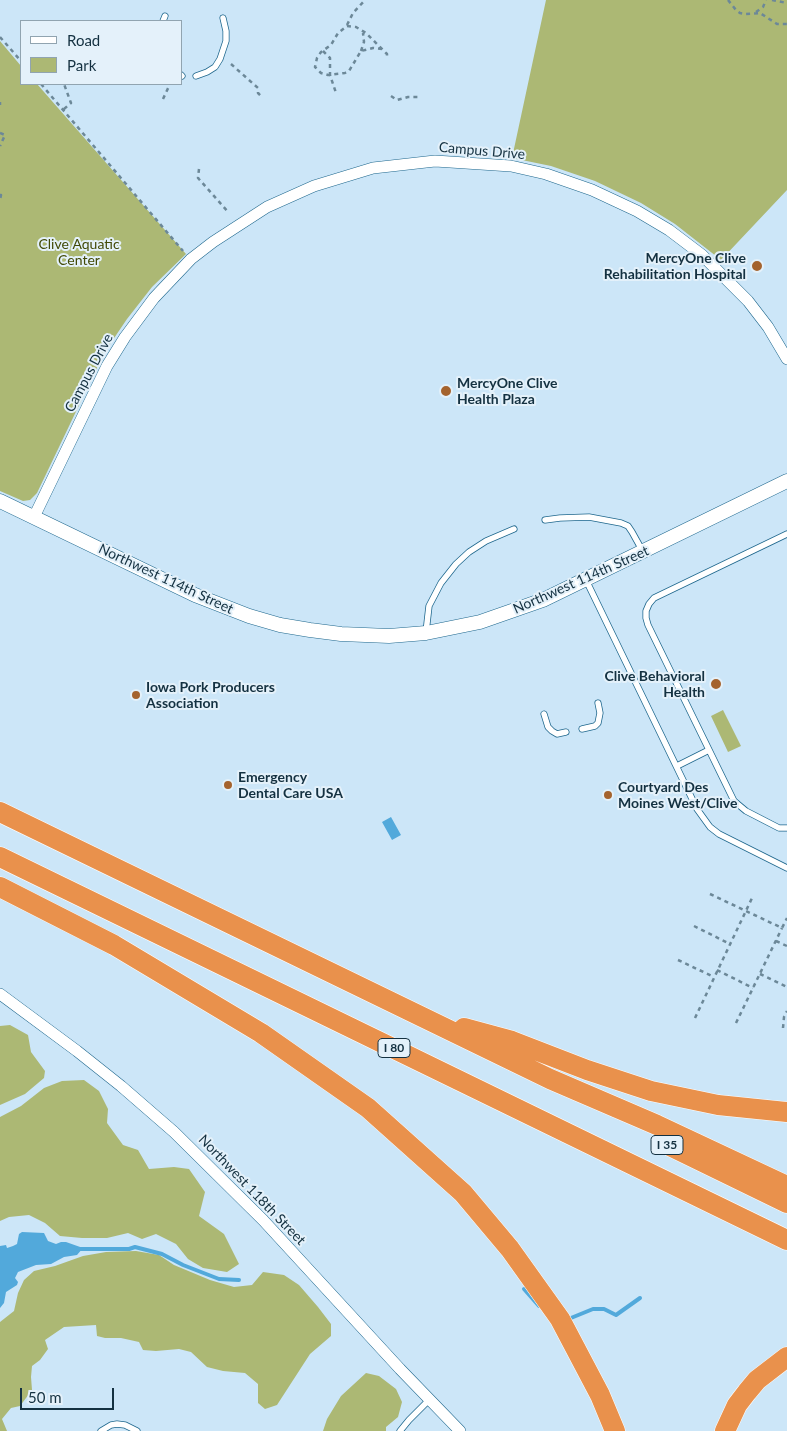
<!DOCTYPE html>
<html>
<head>
<meta charset="utf-8">
<style>
	body { margin:0 }
	#map { position:relative; width:787px; height:1431px; overflow:hidden; background:#cce6f8; font-family:Lato,sans-serif }
	canvas { display:block }
	.legend { position:absolute; left:20px; top:20px; width:162px; height:65px; box-sizing:border-box; background:#e4f1fa; border:1px solid #91a4b0; margin:0; padding:6px 9px; list-style:none; font-size:15px; color:#143141 }
	.legend li { display:flex; align-items:center; gap:10px; height:25px }
	.legend b { width:25px; border:1px solid #91a4b0 }
	.scale { position:absolute; left:20px; top:1388px; width:94px; height:22px; box-sizing:border-box; border:2px solid #143141; border-top:0; padding-left:6px; font-size:15px; line-height:18px; white-space:nowrap; color:#143141; -webkit-text-stroke:4px #e4f1fa; paint-order:stroke }
</style>
</head>
<body>
<div id="map">
<canvas width="787" height="1431"></canvas>
<ul class="legend">
<li><b style="height:6px;background:#fff"></b>Road</li>
<li><b style="height:14px;background:#acb874"></b>Park</li>
</ul>
<div class="scale">50 m</div>
</div>
<script>
const c = document.querySelector('canvas').getContext('2d');
c.lineJoin = 'round';
function paint(path, color) {
  c.fillStyle = color;
  c.fill(path, 'evenodd');
}
function toPath(rows) {
  const path = new Path2D();
  for (const r of rows) {
    path.moveTo(r[0], r[1]);
    for (let i = 2; i < r.length; i += 2) path.lineTo(r[i], r[i + 1]);
  }
  return path;
}
function strokePath(path, color, width, dash) {
  c.strokeStyle = color;
  c.lineWidth = width;
  c.lineCap = dash ? 'butt' : 'round';
  c.setLineDash(dash || []);
  c.stroke(path);
}
function label(font, color, halo, rows, align = 'center') {
  c.font = font + ' Lato,sans-serif';
  c.lineWidth = 4;
  c.setLineDash([]);
  c.textBaseline = 'middle';
  c.strokeStyle = halo;
  c.fillStyle = color;
  for (const [text, x, y, turn = 0] of rows) {
    c.save();
    c.translate(x, y);
    c.rotate((+turn || 0) * Math.PI / 180);
    c.textAlign = isNaN(turn) ? turn : align;
    if (halo) c.strokeText(text, 0, 0);
    c.fillText(text, 0, 0);
    c.restore();
  }
}
paint(toPath([
	[546,0,787,0,787,190,721,260,675,224,641,203,595,181,551,166,512,158],
	[0,41,21,66,21,84,37,84,186,254,152,287,127,319,104,353,37,493,30,500,23,501,0,491],
	[723,710,741,746,728,752,711,716],
	[10,1025,28,1035,31,1052,45,1071,44,1078,25,1094,0,1105,0,1026],
	[84,1080,99,1091,108,1109,107,1123,123,1145,138,1150,149,1169,174,1167,189,1169,205,1192,199,1216,224,1234,239,1264,227,1272,203,1268,188,1259,176,1244,156,1234,142,1239,128,1233,107,1238,82,1238,60,1236,45,1223,29,1215,9,1217,0,1221,0,1117,21,1106,44,1088,62,1081],
	[136,1251,159,1255,174,1265,210,1280,234,1287,252,1285,263,1272,284,1275,299,1285,318,1307,331,1324,331,1336,310,1354,277,1405,265,1409,258,1403,258,1384,245,1373,223,1371,207,1367,191,1352,179,1349,156,1351,143,1350,139,1342,121,1338,105,1338,97,1336,96,1325,64,1327,45,1340,48,1349,40,1360,32,1366,31,1377,32,1390,20,1406,11,1408,2,1419,7,1431,0,1431,0,1322,14,1311,18,1293,24,1280,34,1271,55,1266,83,1256,106,1252],
	[366,1373,379,1376,396,1389,402,1402,398,1417,386,1427,386,1431,323,1431,327,1419,341,1396]
]), '#acb874');
paint(toPath([
	[391,817,401,835,392,840,382,822],
	[22,1232,44,1233,48,1241,56,1244,61,1242,66,1242,83,1248,77,1255,64,1257,51,1264,36,1265,18,1272,15,1278,18,1282,17,1285,6,1292,4,1303,0,1308,0,1246,6,1245,7,1248,13,1246,17,1244,19,1234]
]), '#52a9db');
strokePath(toPath([
	[78,1249,129,1249,135,1247,162,1254,183,1265,219,1279,239,1280],
	[524,1289,539,1306],
	[566,1320,593,1309,604,1309,616,1315,640,1298]
]), '#52a9db', 4);
const service = toPath([
	[163,21,165,16],
	[181,75,182,76],
	[196,76,207,72,215,67,220,59,226,41,226,31,223,18],
	[545,520,560,518,589,517,621,523,628,526,632,532,642,550],
	[787,534,654,598,649,604,646,611,646,618,648,625,734,801,746,811,779,828,787,828],
	[586,580,697,809,710,827,719,834,787,868],
	[426,632,429,606,441,583,456,564,469,552,486,541,514,529],
	[544,714,548,727,552,731,557,734,566,732],
	[582,729,595,726,598,723,600,713,598,703],
	[677,766,709,750],
	[101,1431,111,1425,117,1424,125,1425,137,1431],
	[400,1431,409,1420,429,1400]
]);
const minor = toPath([
	[34,517,107,366,125,337,154,298,191,259,213,242,267,207,314,186,373,168,435,161,511,166,546,174,592,190,637,211,669,230,702,255,748,301,768,327,787,359],
	[0,994,77,1051,121,1086,174,1132,263,1220,400,1369,460,1431]
]);
const tertiary = toPath([
	[0,501,195,595,249,616,280,625,310,630,341,634,389,636,426,633,480,622,543,600,787,481]
]);
const motorway = toPath([
	[0,812,550,1079,657,1125,787,1186],
	[0,857,787,1240],
	[0,887,114,945,261,1033,368,1108,463,1193,510,1249,560,1319,600,1395,615,1431],
	[464,1028,512,1041,587,1070,651,1091,718,1105,787,1112],
	[670,1146,787,1203],
	[725,1431,737,1405,747,1392,757,1380,787,1357]
]);
strokePath(service, '#1e678d', 7);
strokePath(minor, '#1e678d', 12);
strokePath(tertiary, '#1e678d', 15);
strokePath(motorway, '#fff', 21);
strokePath(toPath([
	[728,0,736,10,740,13,745,14,760,13,777,24,787,24],
	[772,0,787,3],
	[756,12,763,7,766,0],
	[347,25,353,13,365,0],
	[0,37,21,61],
	[382,49,373,48,361,51,349,71,345,73,328,75,321,73,315,67,317,58,321,52,331,45,338,33,347,26,356,27,366,33,387,54,387,59],
	[323,51,330,58,330,75,336,93],
	[361,51,364,42,363,33],
	[231,64,258,88,258,93,262,97],
	[41,84,183,251],
	[391,96,397,100,408,97,420,97],
	[163,99,170,84],
	[0,102,0,105],
	[64,109,71,103,64,84],
	[0,133,5,135,0,146],
	[199,169,198,178,229,213],
	[0,195,1,195,0,200],
	[710,894,782,928,787,918],
	[694,926,730,944],
	[776,941,787,946],
	[678,960,714,977],
	[717,970,753,988],
	[760,974,787,987],
	[695,1018,753,896],
	[736,1023,782,928],
	[783,1028,784,1017,787,1011]
]), '#6c8898', 2.5, [4, 4]);
strokePath(service, '#fff', 5.5);
strokePath(minor, '#fff', 11);
strokePath(tertiary, '#fff', 14);
strokePath(motorway, '#e9914c', 20);
for (const [x, y, r, color] of [
	[757,266,6,"#a4632e"],
	[446,391,6,"#a4632e"],
	[716,684,6,"#a4632e"],
	[136,695,5,"#a4632e"],
	[228,785,5,"#a4632e"],
	[608,795,5,"#a4632e"]
]) {
  const dot = new Path2D();
  dot.arc(x, y, r, 0, 2 * Math.PI);
  c.fillStyle = color;
  c.fill(dot);
  strokePath(dot, '#e4f1fa', 2);
}
for (const [x, y, w] of [
	[394,1048,32],
	[667,1145,32]
]) {
  const box = new Path2D();
  box.roundRect(x - w / 2, y - 9.5, w, 19, 4);
  c.fillStyle = '#e4f1fa';
  c.fill(box);
  strokePath(box, '#143141', 1);
}
label('bold 12px', '#143141', null, [
	["I 80",394,1048],
	["I 35",667,1145]
]);
label('14px', '#143141', '#e4f1fa', [
	["Campus Drive",482,151,5],
	["Campus Drive",89,373,-62],
	["Northwest 114th Street",166,579,25],
	["Northwest 114th Street",581,580,-24],
	["Northwest 118th Street",252,1190,46]
]);
label('14px', '#424a07', '#e4f1fa', [
	["Clive Aquatic",79,244],
	["Center",79,260]
]);
label('bold 14px', '#143141', '#e4f1fa', [
	["MercyOne Clive",746,258,"right"],
	["Rehabilitation Hospital",746,274,"right"],
	["MercyOne Clive",457,383],
	["Health Plaza",457,399],
	["Clive Behavioral",705,676,"right"],
	["Health",705,692,"right"],
	["Iowa Pork Producers",146,687],
	["Association",146,703],
	["Emergency",238,777],
	["Dental Care USA",238,793],
	["Courtyard Des",618,787],
	["Moines West/Clive",618,803]
], 'left');
</script>
</body>
</html>
